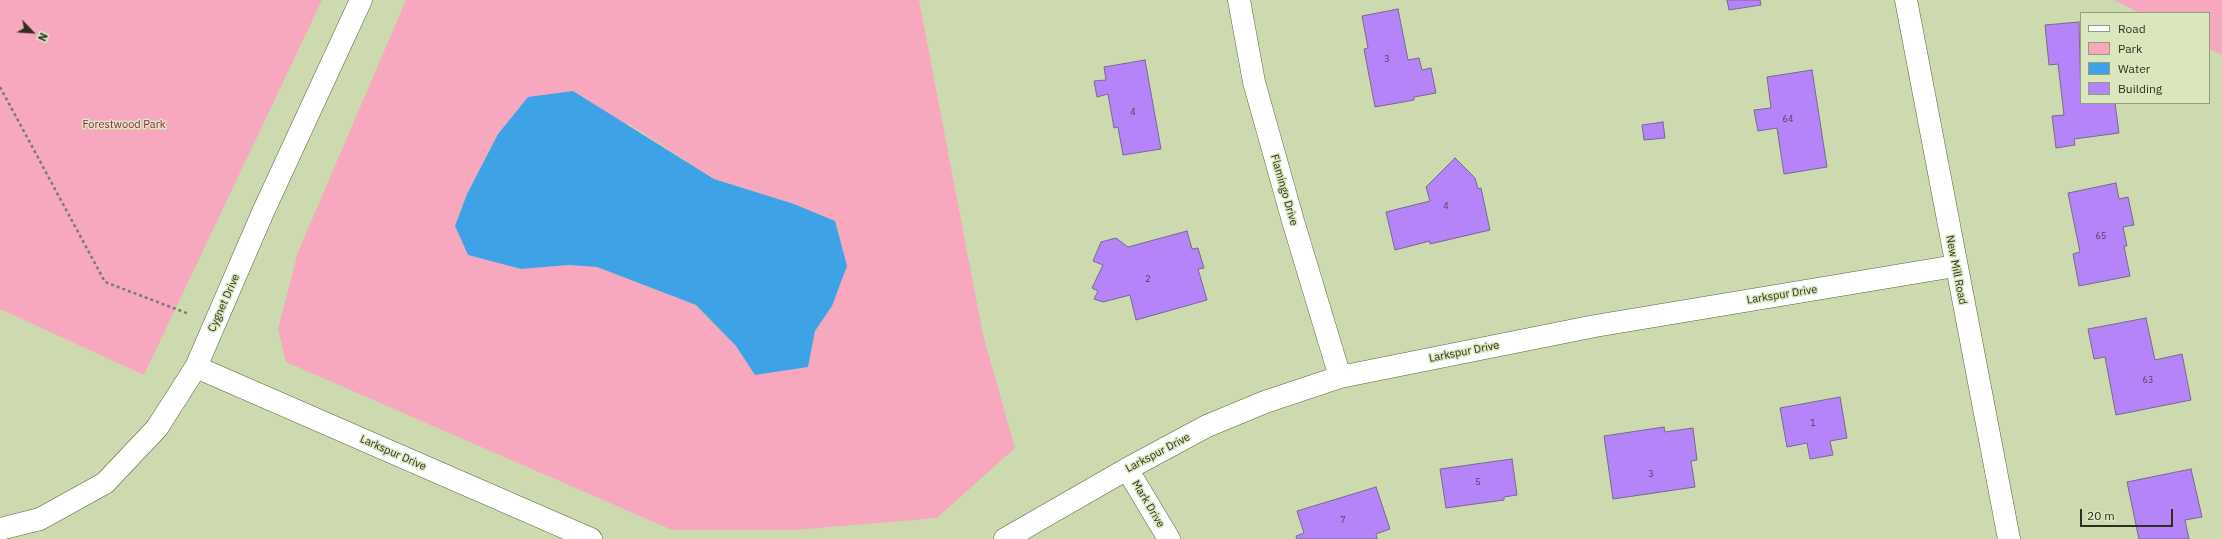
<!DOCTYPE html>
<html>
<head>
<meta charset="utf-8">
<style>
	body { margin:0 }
	#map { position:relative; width:2222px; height:539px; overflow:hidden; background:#cddab0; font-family:"IBM Plex Sans",sans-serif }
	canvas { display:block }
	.legend { position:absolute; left:2080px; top:12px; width:130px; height:92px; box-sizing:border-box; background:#dae7bd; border:1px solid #949e7e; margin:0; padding:5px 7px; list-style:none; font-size:12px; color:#2b3020 }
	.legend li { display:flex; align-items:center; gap:8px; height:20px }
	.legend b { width:20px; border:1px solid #949e7e }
	.north { position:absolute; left:12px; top:12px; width:40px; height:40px; -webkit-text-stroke:3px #dae7bd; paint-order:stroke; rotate:115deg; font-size:11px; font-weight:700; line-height:16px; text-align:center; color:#2b3020 }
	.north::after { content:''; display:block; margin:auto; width:14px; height:18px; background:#2b3020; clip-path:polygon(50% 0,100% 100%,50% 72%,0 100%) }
	.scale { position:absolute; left:2080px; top:509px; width:93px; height:18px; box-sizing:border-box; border:2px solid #2b3020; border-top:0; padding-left:5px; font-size:12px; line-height:14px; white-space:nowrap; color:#2b3020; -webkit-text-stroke:3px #dae7bd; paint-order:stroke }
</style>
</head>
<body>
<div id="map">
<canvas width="2222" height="539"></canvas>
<ul class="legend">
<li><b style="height:5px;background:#fff"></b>Road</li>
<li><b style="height:11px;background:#f7a8be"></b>Park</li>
<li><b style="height:11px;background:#3da2e6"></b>Water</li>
<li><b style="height:11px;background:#b584f8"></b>Building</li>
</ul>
<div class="north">N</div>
<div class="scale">20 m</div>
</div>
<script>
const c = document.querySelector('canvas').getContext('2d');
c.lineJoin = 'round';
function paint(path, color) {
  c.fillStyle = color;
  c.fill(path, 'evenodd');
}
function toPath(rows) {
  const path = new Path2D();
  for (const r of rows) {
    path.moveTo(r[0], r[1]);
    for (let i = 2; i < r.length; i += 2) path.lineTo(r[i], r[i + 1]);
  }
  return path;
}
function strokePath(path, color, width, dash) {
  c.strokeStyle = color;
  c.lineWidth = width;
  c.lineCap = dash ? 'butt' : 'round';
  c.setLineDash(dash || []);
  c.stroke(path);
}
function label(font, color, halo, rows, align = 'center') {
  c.font = font + ' "IBM Plex Sans",sans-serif';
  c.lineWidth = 3;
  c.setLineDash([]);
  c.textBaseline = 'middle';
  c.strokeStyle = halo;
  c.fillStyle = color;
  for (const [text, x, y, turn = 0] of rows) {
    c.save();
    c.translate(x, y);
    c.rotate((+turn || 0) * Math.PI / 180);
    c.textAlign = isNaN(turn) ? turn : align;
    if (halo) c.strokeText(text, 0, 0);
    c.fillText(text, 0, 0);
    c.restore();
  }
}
paint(toPath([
	[0,0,322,0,144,375,0,309],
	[406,0,919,0,983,335,1015,448,937,518,794,530,672,530,286,362,278,329,298,252],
	[528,97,630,125,714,179,794,204,835,221,832,306,815,331,808,366,756,375,736,346,696,305,597,267,569,265,521,269,468,255,455,226,467,194,498,134],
	[2114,0,2222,0,2222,55,2209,49,2209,13,2139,13]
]), '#f7a8be');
paint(toPath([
	[573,91,714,179,794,204,835,221,847,266,832,306,815,331,808,367,755,375,736,346,696,305,597,267,569,265,521,269,468,255,455,226,467,194,498,134,528,97]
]), '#3da2e6');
const building = toPath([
	[1727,0,1760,0,1761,5,1729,10,1727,0],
	[1398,9,1408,60,1419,58,1422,70,1431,68,1436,93,1414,97,1414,100,1375,107,1364,49,1368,48,1362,16,1398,9],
	[2079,22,2081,103,2115,103,2119,133,2074,139,2075,145,2056,148,2052,116,2064,115,2058,64,2049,65,2045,25,2079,22],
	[1145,60,1161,149,1123,155,1118,127,1114,128,1108,94,1097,97,1094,81,1106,80,1104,67,1145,60],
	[1812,70,1827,167,1784,174,1777,128,1758,131,1754,110,1771,108,1767,77,1812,70],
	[1663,122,1665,138,1644,140,1642,125,1663,122],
	[1455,158,1475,178,1478,189,1481,188,1490,230,1430,244,1430,241,1395,250,1386,212,1430,201,1426,187,1455,158],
	[2116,183,2119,199,2128,197,2134,225,2123,227,2127,246,2124,246,2130,276,2079,286,2073,254,2080,252,2068,193,2116,183],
	[1187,231,1192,249,1198,248,1204,268,1198,269,1207,300,1136,320,1130,295,1103,302,1094,299,1098,291,1092,288,1103,265,1093,261,1101,242,1116,238,1128,247,1187,231],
	[2146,318,2155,360,2182,354,2191,400,2116,415,2105,357,2094,359,2088,329,2146,318],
	[1840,397,1847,438,1830,441,1833,455,1810,459,1807,443,1787,447,1780,408,1840,397],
	[1664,427,1665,432,1693,428,1697,460,1691,461,1695,487,1613,499,1604,436,1664,427],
	[1512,459,1517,495,1504,497,1504,500,1446,508,1440,469,1512,459],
	[2191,469,2202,517,2185,520,2189,539,2139,539,2127,482,2191,469],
	[1376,487,1390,529,1376,534,1377,539,1297,539,1296,536,1304,533,1297,511,1376,487]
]);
paint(building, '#b584f8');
strokePath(building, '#77698d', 1);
const street = toPath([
	[1239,0,1254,82,1293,221,1340,377],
	[1906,0,2009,539],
	[196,367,591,539],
	[1127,469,1169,539],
	[0,529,40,519,105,483,157,428,196,367,263,212,361,0],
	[1005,539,1127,469,1207,426,1265,402,1340,377,1595,326,1955,266]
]);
strokePath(street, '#58633d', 23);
strokePath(toPath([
	[0,87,105,282,189,314]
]), '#777f63', 2.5, [3, 3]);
strokePath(street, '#fff', 22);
label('9px', '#4e4556', null, [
	["3",1387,59],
	["4",1133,112],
	["64",1788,119],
	["4",1446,206],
	["65",2101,236],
	["2",1148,279],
	["63",2148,380],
	["1",1813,423],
	["3",1651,474],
	["5",1478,482],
	["7",1343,520]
]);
label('11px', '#982050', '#dae7bd', [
	["Forestwood Park",124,125]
]);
label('11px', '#2b3020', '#dae7bd', [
	["Flamingo Drive",1284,190,74],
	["New Mill Road",1956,270,79],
	["Larkspur Drive",1782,295,-9],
	["Cygnet Drive",224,303,-66],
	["Larkspur Drive",1464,352,-11],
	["Larkspur Drive",393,453,24],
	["Larkspur Drive",1158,453,-28],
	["Mark Drive",1148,504,59]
]);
</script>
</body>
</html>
